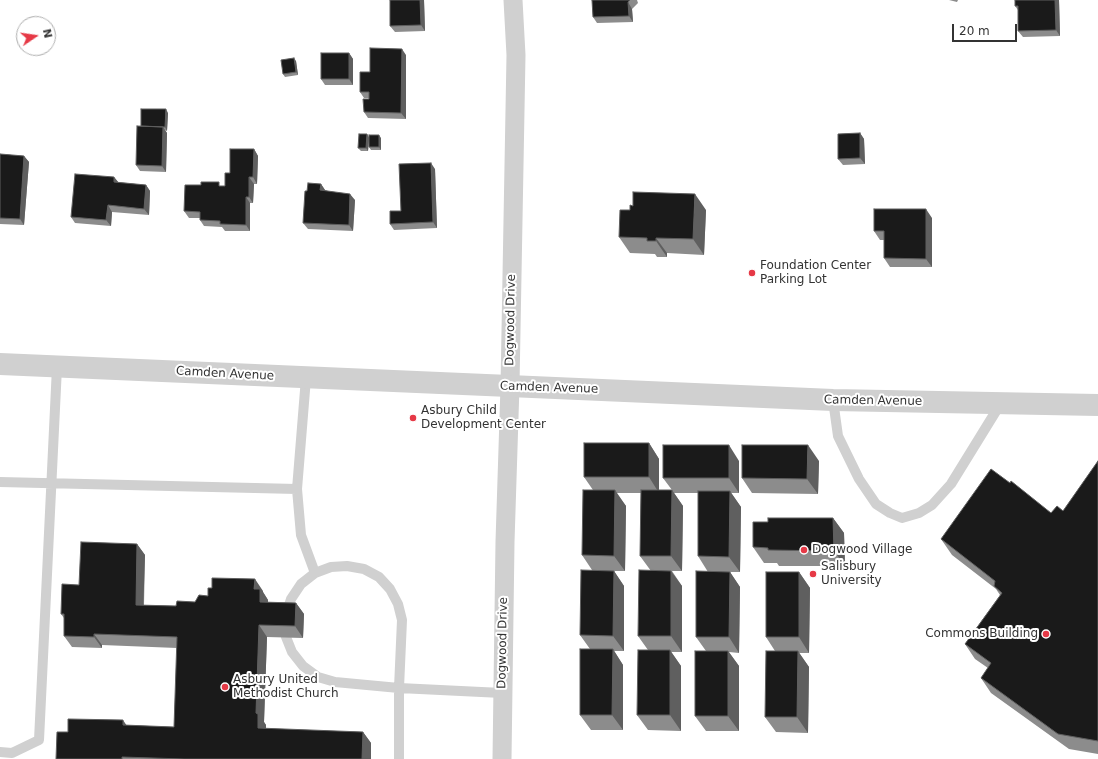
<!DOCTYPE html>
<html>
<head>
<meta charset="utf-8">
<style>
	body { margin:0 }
	#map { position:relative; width:1098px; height:759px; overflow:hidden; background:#fff; font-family:"DejaVu Sans",sans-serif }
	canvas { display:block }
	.north { position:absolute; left:16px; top:16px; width:40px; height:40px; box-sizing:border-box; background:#fff; border:1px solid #adadad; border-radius:50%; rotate:77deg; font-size:11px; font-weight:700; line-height:16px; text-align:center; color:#333 }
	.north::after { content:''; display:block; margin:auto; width:14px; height:18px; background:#e63946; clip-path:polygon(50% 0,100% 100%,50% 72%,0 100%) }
	.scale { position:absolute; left:952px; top:24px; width:65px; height:18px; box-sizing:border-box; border:2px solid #333; border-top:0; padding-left:5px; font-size:12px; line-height:14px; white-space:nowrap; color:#333; -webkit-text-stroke:3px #fff; paint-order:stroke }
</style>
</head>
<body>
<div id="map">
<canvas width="1098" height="759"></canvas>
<div class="north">N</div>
<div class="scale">20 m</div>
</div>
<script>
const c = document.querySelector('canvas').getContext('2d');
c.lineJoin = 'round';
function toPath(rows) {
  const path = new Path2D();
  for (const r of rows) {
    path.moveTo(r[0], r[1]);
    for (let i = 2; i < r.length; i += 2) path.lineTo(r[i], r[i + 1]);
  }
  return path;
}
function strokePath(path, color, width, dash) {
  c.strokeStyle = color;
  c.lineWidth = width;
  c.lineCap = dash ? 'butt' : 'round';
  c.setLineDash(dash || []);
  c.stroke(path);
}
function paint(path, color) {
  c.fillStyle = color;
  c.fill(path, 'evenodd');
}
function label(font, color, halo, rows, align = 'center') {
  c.font = font + ' "DejaVu Sans",sans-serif';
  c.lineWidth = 4;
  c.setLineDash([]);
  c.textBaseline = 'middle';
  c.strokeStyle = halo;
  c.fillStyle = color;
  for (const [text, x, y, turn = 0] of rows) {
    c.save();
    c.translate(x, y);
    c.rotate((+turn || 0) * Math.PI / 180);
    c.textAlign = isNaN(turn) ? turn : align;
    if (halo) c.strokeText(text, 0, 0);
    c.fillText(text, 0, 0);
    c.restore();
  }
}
strokePath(toPath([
	[306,378,297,489,301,535,315,573],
	[833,400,838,436,859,479,876,504,890,513,902,518,919,513,932,505,951,484,1001,403],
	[0,482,297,489],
	[286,614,291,599,301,584,315,573,331,567,347,566,364,569,379,577,390,589,398,604,402,620,399,688,335,682,318,677,303,666,292,652,286,637],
	[0,752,12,753,39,740,57,367],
	[399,759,399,688,502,693]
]), '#d0d0d0', 10);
strokePath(toPath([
	[502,759,505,542,510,386,516,55,513,0]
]), '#d0d0d0', 19);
strokePath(toPath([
	[0,364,833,400,1098,405]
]), '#d0d0d0', 22);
paint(toPath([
	[424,0,425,31,395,32,390,26],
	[592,0,637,0,638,3,632,9,633,22,597,23,593,17],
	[949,0,958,0,957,2],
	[1059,0,1060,36,1023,37,1018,31,1018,10,1015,6],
	[349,53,353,59,353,85,325,85,321,79],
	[406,55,406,119,368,118,364,112,369,98,364,98,360,92,370,72],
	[296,61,298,75,285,77,283,74],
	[168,113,167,131,165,130,167,133,166,172,140,171,136,165,141,126],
	[860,133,864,139,865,164,843,165,838,159],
	[367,134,369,137,381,138,381,150,371,150,369,147,369,141,368,151,361,151,358,148],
	[254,149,258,156,257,184,254,184,253,203,250,203,250,231,225,231,222,227,204,226,200,220,200,218,189,218,184,211,221,186,225,186,230,173],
	[0,154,24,156,29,162,24,225,0,224],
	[435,169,437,228,394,230,390,224],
	[114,177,118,182,146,185,150,191,149,215,112,212,111,226,75,223,71,217],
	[321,184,325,190,355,200,353,231,308,229,303,223,307,191],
	[706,210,704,255,667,253,667,257,657,257,655,254,630,253,619,237],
	[932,218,932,267,890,267,884,258,884,240,880,240,874,231],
	[649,443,659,459,659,490,672,490,663,478,739,461,739,493,731,493,741,507,740,572,730,572,740,587,739,653,729,652,739,666,739,731,706,731,695,716,706,651,696,637,708,572,698,556,698,493,674,493,683,506,682,571,672,571,682,586,682,652,671,652,681,666,681,731,648,730,637,715,648,650,638,636,651,571,640,556,641,493,616,493,626,506,625,571,614,571,624,586,624,651,614,651,623,665,623,730,591,730,580,715,590,649,580,635,592,570,582,555,593,490,584,477],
	[819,461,818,494,752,493,742,478],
	[1098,461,1098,754,1069,749,991,693,981,678,988,668,975,659,965,644,1000,595,996,589,952,555,941,539,1051,513,1063,511],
	[833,518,844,533,845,566,779,566,777,563,764,563,753,547,768,522],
	[137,544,145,555,144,605,176,606,195,602,208,596,263,591,263,592,268,600,268,602,296,603,304,614,303,638,267,637,264,722,266,725,266,729,363,732,371,743,371,759,56,759,68,732,126,725,174,727,177,648,102,645,102,648,72,647,64,636,64,618,61,614,79,585],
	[799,572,810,588,809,653,799,653,809,667,808,733,776,732,765,717,775,651,766,637]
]), '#8c8c8c');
paint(toPath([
	[420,0,424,0,425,31,421,25],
	[1055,0,1059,0,1060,36,1056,30],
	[628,2,632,9,633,22,629,16],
	[402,49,406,55,406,119,401,113],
	[349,53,353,59,353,85,349,79],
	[294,58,296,61,298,75,296,72],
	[166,109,168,113,167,131,165,127],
	[163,127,167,133,166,172,162,166],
	[860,133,864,139,865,164,860,158],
	[367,134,369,138,368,151,366,148],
	[379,135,381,138,381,150,379,147],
	[254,149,258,156,257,184,253,177],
	[24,156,29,162,24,225,20,219],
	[431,163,435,169,437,228,433,222],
	[114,177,119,183,114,182],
	[249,177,254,184,253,203,249,197],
	[321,184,325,190,324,196,320,190],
	[146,185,150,191,149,215,144,209],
	[350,194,355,200,353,231,349,225],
	[695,194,706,210,704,255,693,239],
	[246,197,250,203,250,231,246,225],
	[108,205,112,212,111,226,106,220],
	[926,209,932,218,932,267,926,259],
	[656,238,667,253,667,257,656,241],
	[649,443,659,459,659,493,649,477],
	[729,445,739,461,739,493,729,478],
	[808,445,819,461,818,494,807,479],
	[615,490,626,506,625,571,614,556],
	[672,490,683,506,682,571,671,556],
	[730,491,741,507,740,572,729,557],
	[833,518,844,533,845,566,834,551],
	[137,544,145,555,143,616,136,605],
	[614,571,624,586,624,651,613,636],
	[671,571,682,586,682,652,671,636],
	[730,572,740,587,739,653,729,637],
	[799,572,810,588,809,653,799,637],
	[255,579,263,591,263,592,268,600,268,613,260,602,254,589],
	[296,603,304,614,303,638,295,626],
	[259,625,267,637,264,722,266,725,266,740,258,728,256,713],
	[94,634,102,645,102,648,94,637],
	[613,649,623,665,623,730,612,715],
	[670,650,681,666,681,731,670,715],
	[728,651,739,666,739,731,728,716],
	[798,651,809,667,808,733,797,717],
	[123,720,131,732,123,725],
	[363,732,371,743,371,759,362,759]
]), '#5f5f5f');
const building = toPath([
	[390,0,420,0,421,25,390,26,390,0],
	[592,0,630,0,628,2,629,16,593,17,592,0],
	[1015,0,1055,0,1056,30,1018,31,1018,6,1015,6,1015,0],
	[370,48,402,49,401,113,364,112,363,99,369,99,369,92,360,92,360,72,370,72,370,48],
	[321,53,349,53,349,79,321,79,321,53],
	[294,58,296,72,283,74,281,60,294,58],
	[141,109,166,109,165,127,141,126,141,109],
	[137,126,163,127,162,166,136,165,137,126],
	[860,133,860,158,838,159,838,134,860,133],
	[359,134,367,134,366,148,358,148,359,134],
	[369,135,379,135,379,147,369,147,369,135],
	[230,149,254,149,253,177,249,177,249,197,246,197,246,225,220,224,220,221,200,220,200,212,184,211,185,185,201,185,201,182,219,182,219,186,225,186,225,173,230,173,230,149],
	[0,154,24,156,20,219,0,218,0,154],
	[431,163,433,222,390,224,390,211,401,211,399,164,431,163],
	[75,174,114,177,114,182,146,185,144,209,108,205,106,220,71,217,75,174],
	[308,183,321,184,320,190,350,194,349,225,303,223,305,191,307,191,308,183],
	[633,192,695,194,693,239,656,238,656,241,647,241,647,238,619,237,620,210,630,210,630,205,633,206,633,192],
	[874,209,926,209,926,259,884,258,884,231,874,231,874,209],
	[584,443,649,443,649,477,584,477,584,443],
	[663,445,729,445,729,478,663,478,663,445],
	[742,445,808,445,807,479,742,478,742,445],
	[1098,461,1098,741,1058,734,981,678,991,663,965,644,1002,593,994,586,995,581,941,539,991,469,1010,483,1011,481,1051,513,1057,506,1063,511,1098,461],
	[583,490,615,490,614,556,582,555,583,490],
	[641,490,672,490,671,556,640,556,641,490],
	[698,491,730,491,729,557,698,556,698,491],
	[768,518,833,518,834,551,768,550,768,548,753,547,753,522,768,522,768,518],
	[81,542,137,544,136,605,176,606,177,601,195,602,199,595,208,596,208,588,212,588,212,578,255,579,254,589,260,589,260,602,296,603,295,626,259,625,256,713,258,714,258,728,363,732,362,759,184,759,122,757,122,759,56,759,57,732,68,732,68,719,123,720,123,725,174,727,177,637,94,634,94,637,64,636,64,614,61,614,62,584,79,585,81,542],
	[581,570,614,571,613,636,580,635,581,570],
	[639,570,671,571,671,636,638,636,639,570],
	[696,571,730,572,729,637,696,637,696,571],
	[766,572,799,572,799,637,766,637,766,572],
	[580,649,613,649,612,715,580,715,580,649],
	[638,650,670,650,670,715,637,715,638,650],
	[695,651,728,651,728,716,695,716,695,651],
	[766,651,798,651,797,717,765,717,766,651]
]);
paint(building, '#1a1a1a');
strokePath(building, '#5f5f5f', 1);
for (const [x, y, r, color] of [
	[752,273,4,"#e63946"],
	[413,418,4,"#e63946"],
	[804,550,4,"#e63946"],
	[813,574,4,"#e63946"],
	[1046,634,4,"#e63946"],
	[225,687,4,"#e63946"]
]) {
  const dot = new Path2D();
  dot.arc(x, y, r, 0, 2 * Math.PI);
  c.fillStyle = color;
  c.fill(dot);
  strokePath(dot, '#fff', 1.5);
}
label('12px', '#333', '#fff', [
	["Foundation Center",760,266],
	["Parking Lot",760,280],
	["Asbury Child",421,411],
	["Development Center",421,425],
	["Dogwood Village",812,550],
	["Salisbury",821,567],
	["University",821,581],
	["Commons Building",1038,634,"right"],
	["Asbury United",233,680],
	["Methodist Church",233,694]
], 'left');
label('12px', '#333', '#fff', [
	["Dogwood Drive",511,320,-89],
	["Camden Avenue",225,374,3],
	["Camden Avenue",549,388,2],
	["Camden Avenue",873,401,1],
	["Dogwood Drive",503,643,-89]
]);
</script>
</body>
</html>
